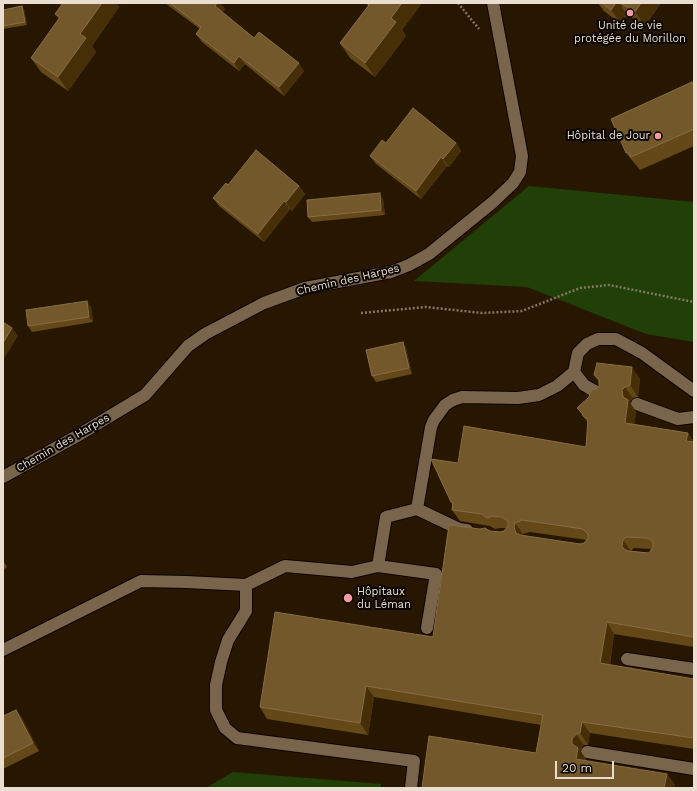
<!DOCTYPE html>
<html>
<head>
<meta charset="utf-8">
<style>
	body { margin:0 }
	#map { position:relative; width:697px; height:791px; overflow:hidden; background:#271701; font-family:"Work Sans",sans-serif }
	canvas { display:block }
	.frame { position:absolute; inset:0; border:4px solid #e9ded0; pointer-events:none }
	.scale { position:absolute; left:555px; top:761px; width:59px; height:18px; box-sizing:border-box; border:2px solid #e9ded0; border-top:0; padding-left:5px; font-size:12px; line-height:14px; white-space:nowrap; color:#e9ded0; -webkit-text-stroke:3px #0a0500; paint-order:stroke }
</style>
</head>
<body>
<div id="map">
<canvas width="697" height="791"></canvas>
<div class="frame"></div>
<div class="scale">20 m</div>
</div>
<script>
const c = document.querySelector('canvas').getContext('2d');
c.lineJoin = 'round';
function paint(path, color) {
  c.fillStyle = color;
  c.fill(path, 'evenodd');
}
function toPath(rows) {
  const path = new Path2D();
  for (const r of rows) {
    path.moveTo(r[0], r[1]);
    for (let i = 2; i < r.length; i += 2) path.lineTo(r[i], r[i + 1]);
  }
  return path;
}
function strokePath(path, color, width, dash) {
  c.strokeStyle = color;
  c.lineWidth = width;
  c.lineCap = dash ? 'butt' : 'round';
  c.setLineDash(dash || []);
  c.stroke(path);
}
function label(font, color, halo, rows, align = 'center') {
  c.font = font + ' "Work Sans",sans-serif';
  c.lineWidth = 4;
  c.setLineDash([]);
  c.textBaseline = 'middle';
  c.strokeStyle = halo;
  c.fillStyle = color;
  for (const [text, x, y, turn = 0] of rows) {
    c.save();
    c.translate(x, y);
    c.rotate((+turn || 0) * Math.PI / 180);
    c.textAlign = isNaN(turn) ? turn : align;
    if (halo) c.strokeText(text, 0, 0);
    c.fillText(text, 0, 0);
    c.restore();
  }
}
paint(toPath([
	[529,186,694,202,694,342,646,334,527,287,414,281],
	[233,772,381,784,381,788,206,788]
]), '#204007');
const lane = toPath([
	[600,394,584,385,574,372,578,353,587,344,598,339,616,339,642,353,694,391],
	[637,404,678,419,694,417],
	[417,509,431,427,434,420,445,405,453,400,462,397,518,398,539,395,557,386,574,372],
	[378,566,436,574,427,628],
	[246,585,246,611,228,640,221,662,216,685,216,710,225,728,237,738,414,761,411,788],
	[3,650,141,581,186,582,246,585,285,566,352,572,378,566,386,517,417,509,459,529,467,530],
	[627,659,694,669]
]);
const street = toPath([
	[3,477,77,436,145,395,188,346,205,334,264,303,305,288,391,272,409,265,429,254,493,202,513,183,520,172,522,156,493,3],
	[587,752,694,769]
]);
strokePath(lane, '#0f0300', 14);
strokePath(street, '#0f0300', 14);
strokePath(toPath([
	[458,3,479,29],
	[361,313,426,307,482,313,522,311,580,288,609,285,694,302]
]), '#847765', 2.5, [2, 2]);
strokePath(lane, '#78654b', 12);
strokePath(street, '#78654b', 12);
paint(toPath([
	[63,3,116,3,119,7,92,46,96,52,68,91,41,72,31,58,59,19,55,14],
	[165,3,220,3,225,9,222,12,254,38,304,71,284,96,245,64,239,71,202,42,196,34,200,29],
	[366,3,422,3,402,30,406,36,375,77,350,58,340,43,368,6],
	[598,3,661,3,645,26,628,15,621,24,604,11],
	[22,6,24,9,27,25,3,29,3,10],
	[692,82,694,85,694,146,640,170,626,153],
	[386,143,456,143,461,151,449,167,447,166,421,199,376,164,370,156],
	[228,185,299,186,305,194,292,211,290,209,264,242,219,206,213,198],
	[383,199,385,215,312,222,308,217],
	[91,307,93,322,32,332,28,326],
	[403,342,406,348,412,374,376,382,372,376],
	[594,375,640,379,638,397,633,398,630,402,636,412,634,424,688,433,694,442,694,647,614,634,610,665,694,679,694,749,590,733,588,745,584,745,580,751,586,759,585,761,667,774,675,785,536,753,541,725,374,697,368,735,267,719,260,707,433,637,490,531,500,532,504,531,507,528,500,528,495,529,490,526,460,521,452,510,452,504,451,502,458,463,586,447,588,423,577,408,589,397,599,386,599,382],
	[530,532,587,540,584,543,580,544,523,536,523,534],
	[634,548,651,549,649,553,631,551],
	[3,560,7,567,3,570],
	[16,710,22,718,39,751,3,769,3,716]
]), '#654817');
paint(toPath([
	[102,3,116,3,119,7,92,46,96,52,68,91,58,77,80,34],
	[217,3,220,3,225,9,220,14,215,6],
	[402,3,422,3,402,30,406,36,375,77,365,63,391,18],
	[616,3,619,3,628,15,621,24,611,10],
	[641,3,661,3,645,26,635,12],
	[22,6,24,9,27,25,25,22],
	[239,56,245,64,239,71,234,63],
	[299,63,304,71,284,96,279,87],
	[456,143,461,151,449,167,443,159],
	[441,157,447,166,421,199,416,191],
	[299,186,305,194,292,211,286,202],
	[380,193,383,199,385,215,381,210],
	[284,201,290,209,264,242,258,234],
	[87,301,91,307,93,322,89,317],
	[12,328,18,336,3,360,3,343],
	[403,342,406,348,412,374,409,368],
	[632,367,640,379,638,397,630,385],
	[625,387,633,398,630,402,630,403,636,412,633,434,625,423,623,397,622,390],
	[688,433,694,442,694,452,686,441],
	[515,523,523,534,522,538,516,533,514,527],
	[623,540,631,551,630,558,622,546],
	[607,622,614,634,608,675,600,663],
	[366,686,374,697,368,735,360,723],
	[16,710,22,718,39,751,33,743],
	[582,722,590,733,588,745,580,733],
	[576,734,584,745,580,750,586,759,584,771,576,759,572,744,572,739],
	[667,774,675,785,674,788,664,788]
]), '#462e06');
const building = toPath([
	[63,3,102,3,80,34,86,38,58,77,31,58,60,17,55,14,63,3],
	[170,3,217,3,215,6,254,38,259,32,299,63,279,87,239,56,234,63,196,34,201,27,170,3],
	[367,3,402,3,391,18,396,22,365,63,340,43,369,5,367,3],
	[602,3,616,3,611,10,602,3],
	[621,3,641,3,635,12,621,3],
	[22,6,25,22,3,26,3,10,22,6],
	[692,82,694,86,694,129,631,157,628,152,626,153,611,119,692,82],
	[413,108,456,143,443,159,441,157,416,191,370,156,382,140,386,143,413,108],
	[256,150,299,186,286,202,284,201,258,234,213,198,226,183,228,185,256,150],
	[380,193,381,210,308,217,307,200,380,193],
	[87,301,89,317,28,326,26,310,87,301],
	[3,322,12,328,3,343,3,322],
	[403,342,409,368,372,376,366,350,403,342],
	[597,363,632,367,630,385,625,387,622,390,623,397,628,400,625,423,688,433,686,441,694,442,694,637,607,622,600,663,694,679,694,738,582,722,580,733,576,734,572,739,572,744,578,748,576,759,667,774,664,788,422,788,429,736,536,753,543,715,366,686,360,723,260,707,275,612,433,637,449,525,480,529,485,528,490,531,500,532,504,531,508,526,508,521,502,517,492,516,487,518,482,514,452,510,453,503,451,502,431,459,458,463,464,426,586,447,588,419,583,416,583,414,577,408,589,397,591,390,596,389,599,386,599,379,594,375,597,363],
	[522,520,583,529,588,534,588,538,584,543,580,544,520,535,516,533,514,527,515,523,522,520],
	[626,537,647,538,651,540,653,543,653,547,649,553,628,551,624,549,622,546,623,540,626,537],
	[16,710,33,743,3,758,3,716,16,710]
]);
paint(building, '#73582b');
strokePath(building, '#866d45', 1);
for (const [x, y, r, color] of [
	[630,13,4,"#f49aa1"],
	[658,136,4,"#f49aa1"],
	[348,598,5,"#f49aa1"]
]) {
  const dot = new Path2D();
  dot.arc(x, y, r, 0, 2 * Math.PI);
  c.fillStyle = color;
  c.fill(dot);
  strokePath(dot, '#0a0500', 1.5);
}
label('11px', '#e9ded0', '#0a0500', [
	["Unité de vie",630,26],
	["protégée du Morillon",630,39],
	["Hôpital de Jour",650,136,"right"],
	["Hôpitaux",357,592,"left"],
	["du Léman",357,605,"left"]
]);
label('11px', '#e9ded0', '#0a0500', [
	["Chemin des Harpes",348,280,-13],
	["Chemin des Harpes",63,443,-30]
]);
</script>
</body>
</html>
